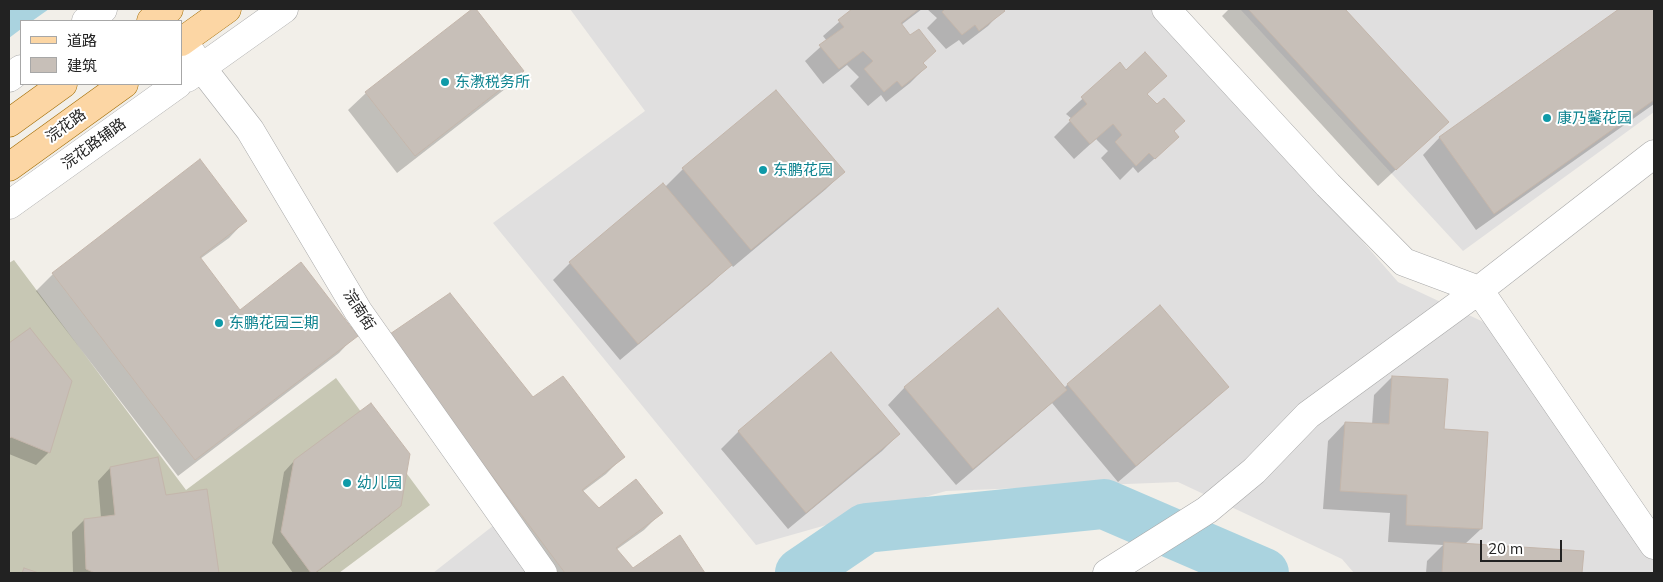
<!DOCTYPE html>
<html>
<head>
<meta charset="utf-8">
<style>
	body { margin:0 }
	#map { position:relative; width:1663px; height:582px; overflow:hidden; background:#f2efe9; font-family:Mulish,"Noto Sans SC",sans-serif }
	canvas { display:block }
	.frame { position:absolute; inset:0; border:10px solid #222; pointer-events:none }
	.legend { position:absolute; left:20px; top:20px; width:162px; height:65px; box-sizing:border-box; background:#fff; border:1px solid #a7a7a7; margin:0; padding:6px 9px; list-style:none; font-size:15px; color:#222 }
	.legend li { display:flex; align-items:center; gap:10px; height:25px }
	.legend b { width:25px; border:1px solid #a7a7a7 }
	.scale { position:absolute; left:1480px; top:540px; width:82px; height:22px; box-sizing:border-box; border:2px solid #222; border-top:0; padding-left:6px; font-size:15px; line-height:18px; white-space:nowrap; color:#222; -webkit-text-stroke:4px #fff; paint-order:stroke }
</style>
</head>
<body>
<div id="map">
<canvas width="1663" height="582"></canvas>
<div class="frame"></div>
<ul class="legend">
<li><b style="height:6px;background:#fcd6a4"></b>道路</li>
<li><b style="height:14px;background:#c7bfb8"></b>建筑</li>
</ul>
<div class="scale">20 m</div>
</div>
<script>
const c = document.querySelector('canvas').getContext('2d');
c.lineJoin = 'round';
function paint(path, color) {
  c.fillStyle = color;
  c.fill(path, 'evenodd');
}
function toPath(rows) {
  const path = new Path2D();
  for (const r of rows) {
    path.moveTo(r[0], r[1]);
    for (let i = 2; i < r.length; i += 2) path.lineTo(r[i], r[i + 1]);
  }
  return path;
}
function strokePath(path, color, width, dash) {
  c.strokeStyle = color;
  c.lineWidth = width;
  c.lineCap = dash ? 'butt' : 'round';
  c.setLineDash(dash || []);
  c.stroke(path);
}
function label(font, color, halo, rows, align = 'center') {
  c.font = font + ' Mulish,"Noto Sans SC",sans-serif';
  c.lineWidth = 4;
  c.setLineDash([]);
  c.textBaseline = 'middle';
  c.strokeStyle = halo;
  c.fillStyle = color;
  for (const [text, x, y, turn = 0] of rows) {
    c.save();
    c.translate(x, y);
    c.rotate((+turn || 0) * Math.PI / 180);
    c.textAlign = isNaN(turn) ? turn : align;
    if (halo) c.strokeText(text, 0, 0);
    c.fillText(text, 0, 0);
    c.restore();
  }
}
paint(toPath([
	[570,9,1154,9,1257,120,1398,282,1490,325,1654,556,1654,573,1354,573,1342,559,1178,482,946,491,756,545,493,223,645,111],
	[1240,9,1654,9,1654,112,1463,251],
	[503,518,547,573,433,573]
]), '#e0dfdf');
paint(toPath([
	[14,260,186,490,336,378,430,505,339,573,9,573,9,263]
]), '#c7c7b4');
paint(toPath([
	[9,9,49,9,32,21,21,21,21,29,9,38]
]), '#aad3df');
paint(toPath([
	[474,9,523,71,505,89,397,173,348,110,366,93],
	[854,9,922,9,901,25,926,67,910,83,886,102,881,95,868,106,850,86,859,77,847,65,823,84,805,61,827,41,823,36],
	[927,9,1001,9,1003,10,988,26,963,45,959,40,946,49,927,28,937,18],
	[1229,9,1343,9,1447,122,1378,186,1222,16],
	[1621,9,1654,9,1654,104,1476,230,1423,155,1440,137],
	[1120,64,1146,94,1172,132,1161,153,1138,173,1133,167,1120,180,1101,158,1108,151,1096,139,1074,159,1054,137,1072,119,1066,114],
	[200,161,246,220,229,238,200,259,240,311,356,335,339,353,178,476,36,291,53,274],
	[683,169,843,172,826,189,733,267,731,264,713,282,620,360,553,280,570,263,665,187],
	[29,330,71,382,49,452,36,465,9,454,9,345],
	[388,337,532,399,623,457,606,474,582,492,598,510,661,513,644,530,616,550,633,570,680,537,704,573,535,573,371,354],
	[831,354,899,434,882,451,788,529,721,449,738,432],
	[1392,377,1443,430,1481,529,1465,544,1582,552,1581,573,1426,573,1427,561,1443,545,1388,542,1390,513,1323,509,1328,441,1345,423,1372,425,1374,395],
	[1067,385,1227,387,1210,404,1118,482,1052,403,956,485,888,405,905,387,1064,388],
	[294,461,400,505,389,516,316,573,293,573,272,543,284,472],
	[110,468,165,496,206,491,218,573,73,573,72,532,84,520,101,518,98,481]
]), '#0003');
strokePath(toPath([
	[800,573,866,528,1104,504,1264,573]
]), '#aad3df', 50);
const building = toPath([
	[472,9,476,9,524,71,415,156,365,92,472,9],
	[852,9,919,9,901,23,910,35,919,29,936,51,923,63,927,67,902,87,897,81,884,92,864,69,873,61,863,51,839,69,819,45,844,27,838,20,852,9],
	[945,9,1003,9,1005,11,979,31,975,25,962,35,942,12,945,9],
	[1248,9,1345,9,1449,122,1396,170,1248,9],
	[1619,9,1654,9,1654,100,1494,214,1439,137,1619,9],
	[1145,52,1167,76,1147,94,1157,104,1164,98,1185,121,1174,131,1179,137,1155,159,1149,153,1136,166,1115,142,1122,135,1113,124,1090,144,1069,120,1087,104,1081,97,1120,62,1126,70,1145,52],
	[776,90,845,172,751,250,682,168,776,90],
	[200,159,247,221,200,257,240,310,301,262,358,336,195,460,52,273,200,159],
	[663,183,732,265,638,344,569,262,663,183],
	[450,293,533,397,563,376,625,457,582,490,599,508,636,479,663,513,616,548,633,568,680,535,705,573,565,573,387,336,450,293],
	[1160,305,1229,387,1136,466,1067,384,1160,305],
	[998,308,1067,390,973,469,904,387,998,308],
	[30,328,72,381,50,453,11,437,9,439,9,343,30,328],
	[831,352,900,434,806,513,738,431,831,352],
	[1392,376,1448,379,1444,429,1488,432,1482,529,1406,525,1407,495,1340,491,1345,422,1389,424,1392,376],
	[371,403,410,454,401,506,315,573,311,573,281,532,294,460,371,403],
	[158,457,166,495,207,489,219,573,95,573,86,569,84,519,115,515,110,467,158,457],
	[1444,542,1584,551,1582,573,1442,573,1444,542],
	[24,568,39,573,22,573,24,568]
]);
paint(building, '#c7bfb8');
strokePath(building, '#c4b6ab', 1);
const minor = toPath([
	[1166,9,1328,185,1404,262,1479,290,1654,545],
	[86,21,103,9],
	[183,41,201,67,250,130,358,311,543,573],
	[9,78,21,69],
	[187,78,284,9],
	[9,205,178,84],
	[1107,573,1207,510,1254,471,1308,415,1479,290,1654,154]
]);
const major = toPath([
	[151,21,169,9],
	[181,42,227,9],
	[9,123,63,84],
	[9,167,124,84]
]);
strokePath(minor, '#a9a9a9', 29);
strokePath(major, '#a06b00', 29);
strokePath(minor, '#fff', 28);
strokePath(major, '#fcd6a4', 28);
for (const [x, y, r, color] of [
	[445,82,5,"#0f9aa8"],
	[1547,118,5,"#0f9aa8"],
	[763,170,5,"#0f9aa8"],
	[219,323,5,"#0f9aa8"],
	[347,483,5,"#0f9aa8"]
]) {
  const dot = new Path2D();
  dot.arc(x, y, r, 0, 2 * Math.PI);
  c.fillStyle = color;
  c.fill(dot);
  strokePath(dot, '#fff', 2);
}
label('15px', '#0d838f', '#fff', [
	["东漖税务所",455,82],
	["康乃馨花园",1557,118],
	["东鹏花园",773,170],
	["东鹏花园三期",229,323],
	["幼儿园",357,483]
], 'left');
label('15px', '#222', '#fff', [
	["浣花路",66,126,-36],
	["浣花路辅路",94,144,-36],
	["浣南街",359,310,57]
]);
</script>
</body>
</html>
